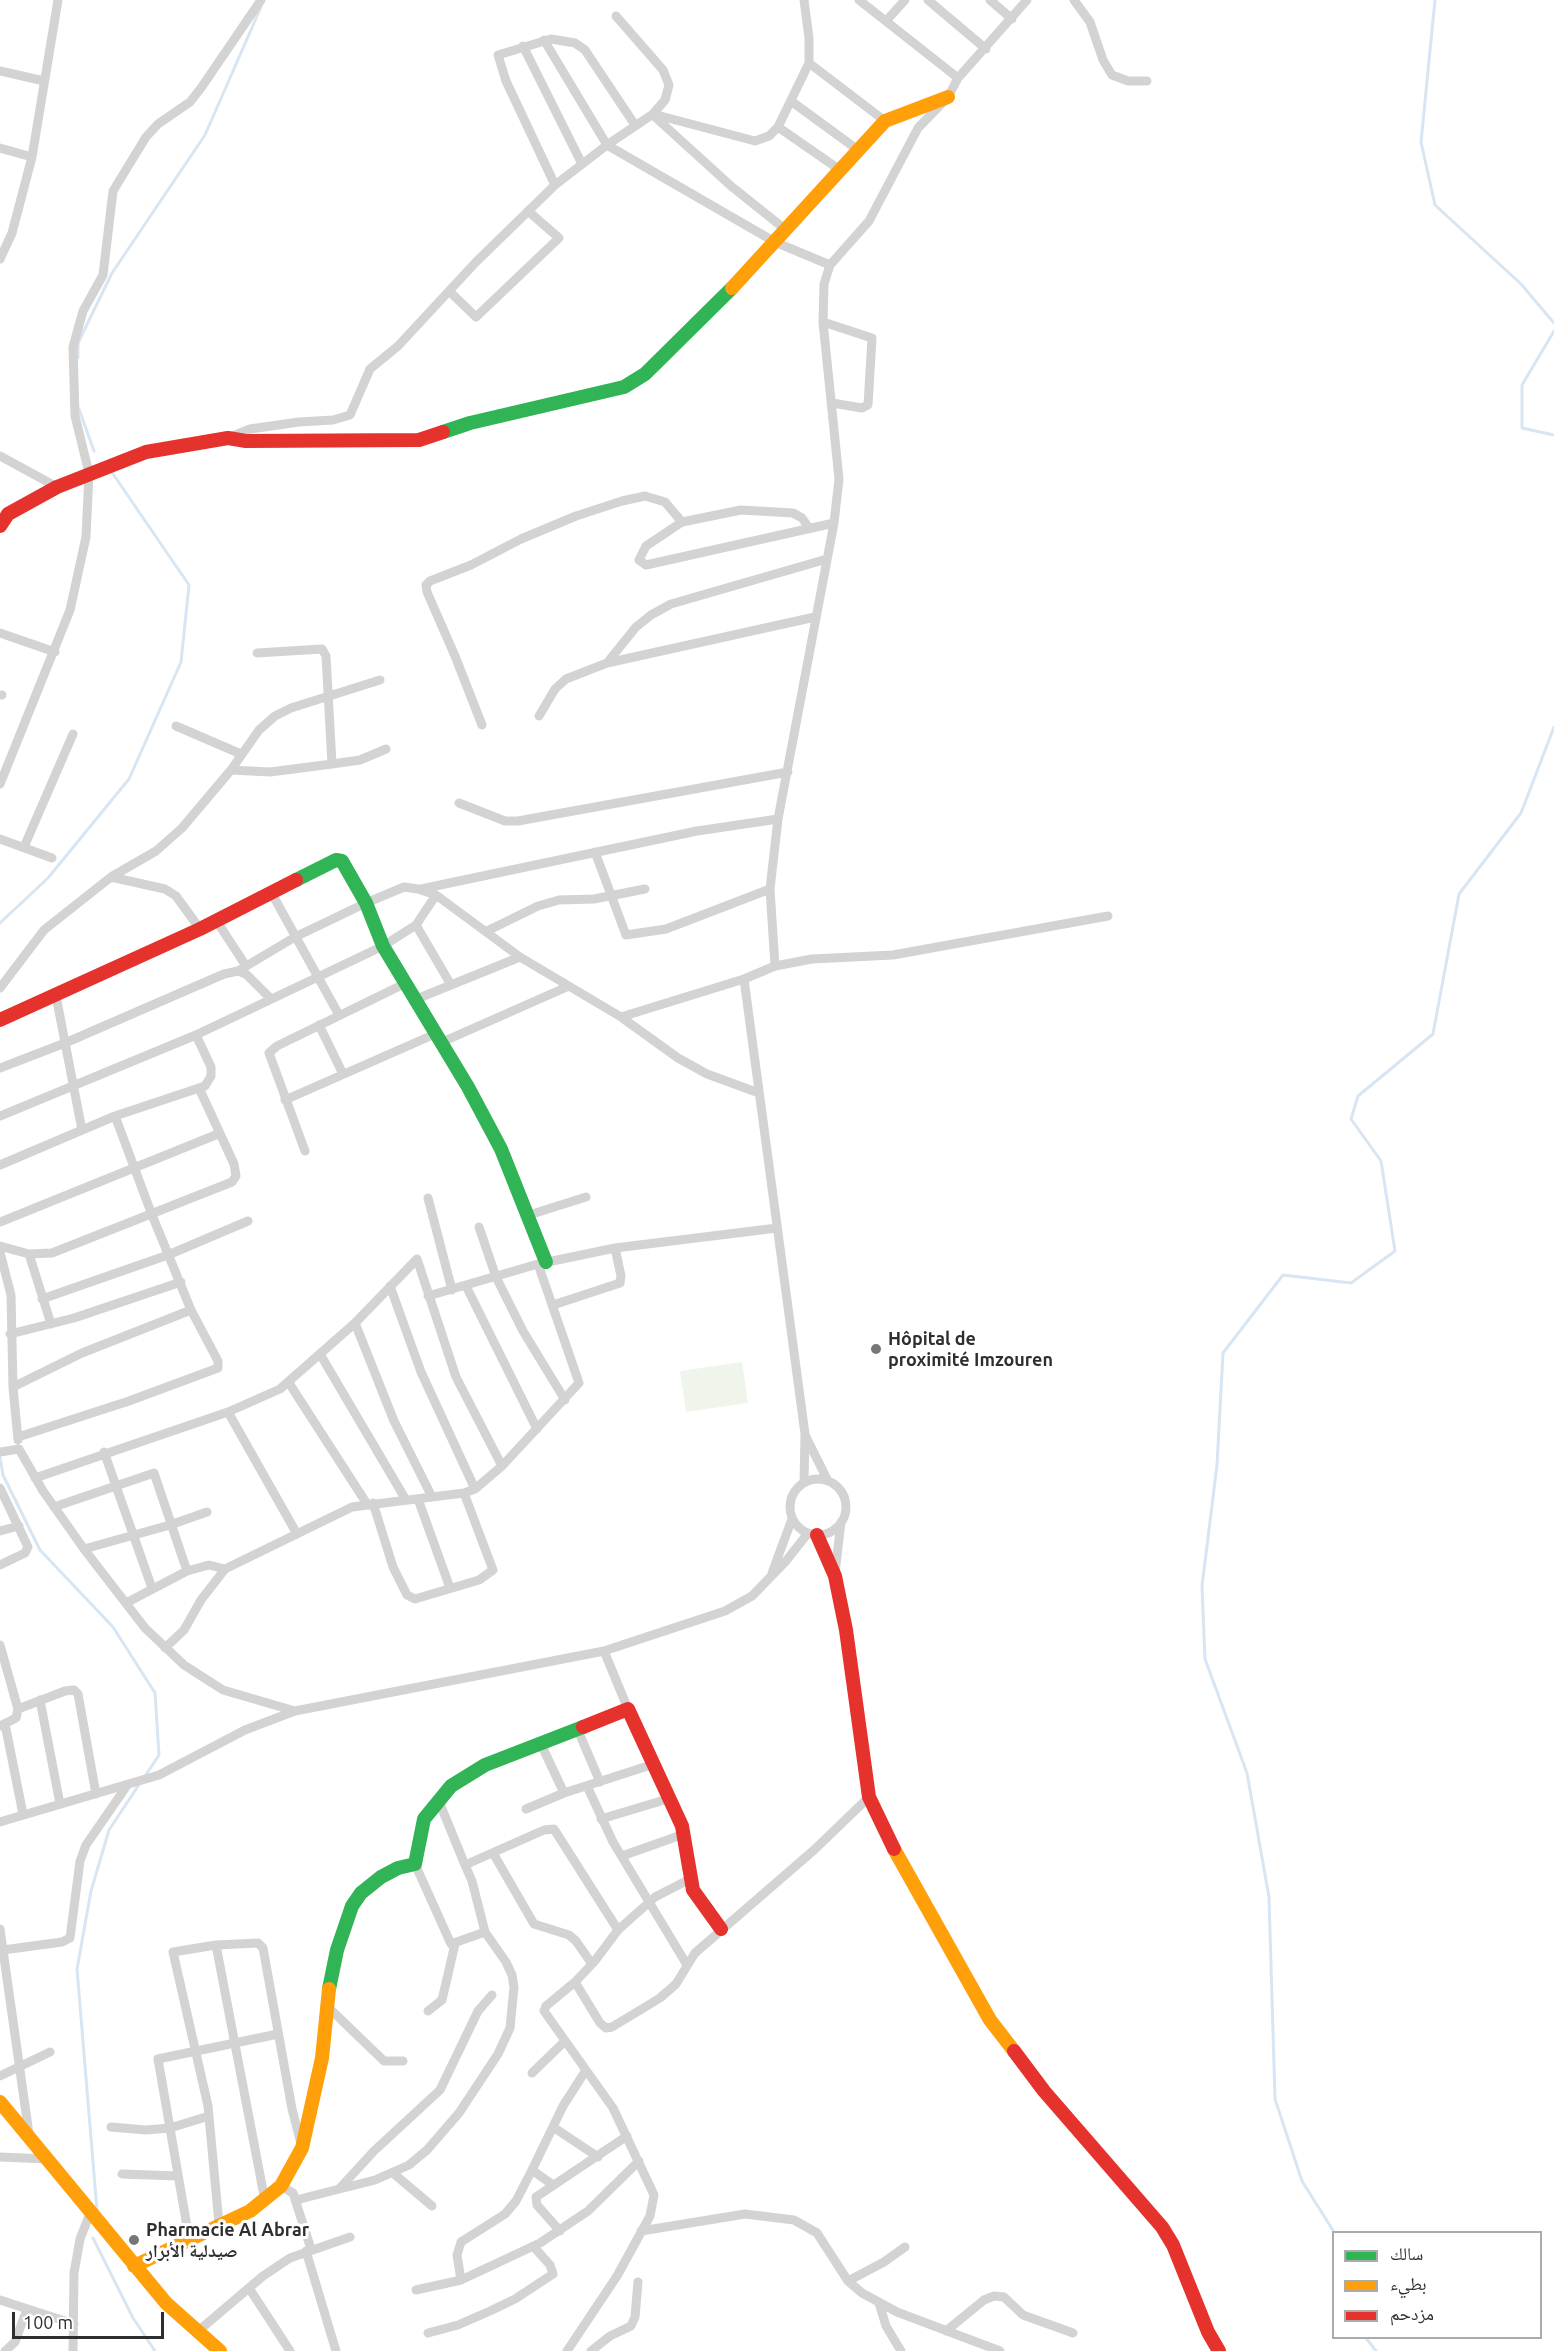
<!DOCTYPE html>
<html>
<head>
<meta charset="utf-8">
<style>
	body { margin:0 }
	#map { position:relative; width:1554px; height:2351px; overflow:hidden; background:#fff; font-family:Ubuntu,"Noto Naskh Arabic",sans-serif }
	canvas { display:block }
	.legend { position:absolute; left:1332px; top:2231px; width:210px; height:108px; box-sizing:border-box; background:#fff; border:2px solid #ababab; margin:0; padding:8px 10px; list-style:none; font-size:18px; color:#2e2e2e }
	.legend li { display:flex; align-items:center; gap:12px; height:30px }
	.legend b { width:30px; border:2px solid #ababab }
	.scale { position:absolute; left:12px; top:2312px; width:152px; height:27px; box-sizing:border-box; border:3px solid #2e2e2e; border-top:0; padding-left:8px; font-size:18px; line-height:21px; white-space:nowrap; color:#2e2e2e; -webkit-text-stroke:4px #fff; paint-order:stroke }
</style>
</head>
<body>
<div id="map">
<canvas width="1554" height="2351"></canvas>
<ul class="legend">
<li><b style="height:8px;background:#30b455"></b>سالك</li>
<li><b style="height:8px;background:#ff9f0a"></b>بطيء</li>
<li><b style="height:8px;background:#e5322d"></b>مزدحم</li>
</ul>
<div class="scale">100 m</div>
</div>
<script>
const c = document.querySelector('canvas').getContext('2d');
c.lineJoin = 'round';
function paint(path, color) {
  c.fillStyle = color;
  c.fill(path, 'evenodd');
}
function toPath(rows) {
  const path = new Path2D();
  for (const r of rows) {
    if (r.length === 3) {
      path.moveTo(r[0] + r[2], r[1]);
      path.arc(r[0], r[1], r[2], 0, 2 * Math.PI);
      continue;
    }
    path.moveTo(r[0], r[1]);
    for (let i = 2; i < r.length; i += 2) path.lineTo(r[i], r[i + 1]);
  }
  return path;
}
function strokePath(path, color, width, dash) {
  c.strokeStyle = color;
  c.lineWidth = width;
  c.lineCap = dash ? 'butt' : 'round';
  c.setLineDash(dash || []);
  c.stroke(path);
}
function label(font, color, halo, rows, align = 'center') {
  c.font = font + ' Ubuntu,"Noto Naskh Arabic",sans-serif';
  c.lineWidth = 6;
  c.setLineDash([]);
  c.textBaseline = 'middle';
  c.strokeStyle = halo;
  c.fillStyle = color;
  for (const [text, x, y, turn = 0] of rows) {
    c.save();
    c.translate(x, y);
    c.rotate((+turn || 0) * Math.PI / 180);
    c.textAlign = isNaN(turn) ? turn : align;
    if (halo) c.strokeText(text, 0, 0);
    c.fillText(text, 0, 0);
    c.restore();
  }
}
paint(toPath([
	[742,1362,748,1403,686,1412,680,1371]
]), '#f0f5eb');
strokePath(toPath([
	[1435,0,1421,142,1435,205,1521,284,1554,323],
	[1554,331,1522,385,1522,428,1554,435],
	[78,358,78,343,112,273,205,135,261,7],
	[79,409,94,451],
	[0,923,48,878,129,779,181,662,189,585,111,471],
	[0,1457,3,1475,40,1550,113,1627,155,1693,159,1755,145,1776],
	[97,2210,77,1969,91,1891,109,1830,140,1783],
	[1334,2232,1302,2181,1275,2099,1269,1897,1247,1773,1205,1659,1202,1586,1217,1465,1223,1353,1283,1275,1351,1283,1395,1251,1381,1161,1351,1119,1358,1096,1433,1034,1459,894,1521,813,1554,727],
	[93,2238,133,2318,155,2351],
	[1366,2338,1376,2351]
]), '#d7e6f2', 3);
strokePath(toPath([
	[859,0,958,78],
	[928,0,986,49],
	[990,0,1012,19],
	[1074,0,1090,22,1103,60,1112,75,1128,81,1147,81],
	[886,21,905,0],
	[544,40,607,145,775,242,830,265],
	[523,46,582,164],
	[809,63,885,121],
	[0,71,44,81],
	[791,101,858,150],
	[653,114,755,141,769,136,778,127,809,63,809,38,804,0],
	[654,116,731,186,786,230],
	[778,127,840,170],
	[0,148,32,157],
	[555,185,506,81,498,55,551,39,575,43,585,50,635,125],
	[0,259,12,233,32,157,58,0],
	[449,291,476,317,559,238,528,211],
	[823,322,872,338,868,405,862,408,832,403],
	[230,437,250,429,299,422,333,420,350,415,370,369,398,346,476,262,555,185,607,145,653,114,665,100,669,85,663,70,616,16],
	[0,456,57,487],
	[809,528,802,518,793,513,741,510,682,522,646,546,639,560,646,565,834,523],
	[0,633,55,652],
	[257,653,322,649,326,656,332,764],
	[607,663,815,617],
	[0,695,2,695],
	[539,716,555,689,566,679,607,663,636,627,651,615,671,604,827,559],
	[482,725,455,656,427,592,426,585,430,581,471,565,521,539,576,516,622,501,645,496,665,502,682,522],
	[176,726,241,754],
	[231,770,270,772,332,764,360,760,386,749],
	[0,784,70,610,86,537,89,473,75,416,73,347,83,311,103,275,113,191,146,137,158,124,190,102,201,88,261,0],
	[459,803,505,821,518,821,788,772],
	[0,839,52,858],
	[24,847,73,734],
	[595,852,626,935,666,929,770,889],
	[111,877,165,889,176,896,200,929],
	[421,889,697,831,778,819],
	[271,892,339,1015],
	[216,920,246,966],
	[416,925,451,985],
	[487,931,538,906,559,900,594,899,645,889],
	[775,966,770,889,778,819,834,523,839,479,823,322,824,284,830,265,869,221,918,128,948,97,958,78,1027,0],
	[238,971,295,937,366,903,404,887,418,889,436,895,520,957,621,1017,678,1058,707,1074,759,1093],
	[744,979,805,1434,804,1483],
	[0,988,44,930,111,877,156,851,182,828,231,770,259,730,275,716,291,708,380,680],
	[56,996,82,1130],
	[414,1000,520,957],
	[621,1017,744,979,775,966,812,959,893,955,1108,916],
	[319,1025,343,1074],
	[440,1043,569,986],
	[0,1068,65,1043,224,974,238,971,246,974,271,999],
	[285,1100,435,1034],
	[0,1116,196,1035,383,946,416,925,436,895],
	[305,1151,269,1053,277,1046,404,984],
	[0,1165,115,1116,205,1086,211,1076,211,1067,196,1035],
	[428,1198,452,1290],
	[529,1215,586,1197],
	[0,1222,218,1134],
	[479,1227,496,1277,523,1331,565,1400],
	[0,1246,29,1254,52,1253,232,1182,236,1176,234,1164,199,1088],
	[0,1252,11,1295,13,1387,18,1440],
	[29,1254,51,1324],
	[390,1286,421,1372,475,1489],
	[466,1286,537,1429],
	[428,1296,538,1264,615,1248,777,1228],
	[42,1299,168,1255,248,1221],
	[553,1305,620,1283,621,1276,615,1248],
	[355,1323,394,1421,432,1497],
	[10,1334,74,1318,181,1282],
	[320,1354,406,1500],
	[289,1383,367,1504],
	[13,1387,82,1353,191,1310],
	[228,1412,297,1534],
	[805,1435,828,1481],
	[18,1437,129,1401,218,1368,218,1361,191,1310,152,1215,115,1116],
	[0,1452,19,1449,43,1491,84,1549,145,1628,184,1665,223,1690,295,1711],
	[104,1452,152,1588],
	[35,1478,228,1412,280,1389,355,1323,417,1259,456,1377,502,1466],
	[818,1507,28],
	[0,1488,28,1547,25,1553,0,1565],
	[418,1499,450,1588],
	[373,1503,393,1567,407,1595,415,1599,479,1580,493,1570,464,1493],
	[54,1507,154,1473,187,1571],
	[0,1531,19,1526],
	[84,1549,170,1525,207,1512],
	[772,1573,792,1519],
	[835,1573,841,1522],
	[126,1603,187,1571,209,1565,225,1569],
	[0,1645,18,1709,16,1718,0,1726],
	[165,1648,184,1630,201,1600,225,1569,352,1507,464,1493,475,1489,502,1466,579,1383,538,1264],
	[604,1651,628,1709],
	[40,1700,60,1804],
	[18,1709,65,1691,74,1690,78,1694,96,1794],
	[5,1724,23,1814],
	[577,1728,600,1782],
	[540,1742,564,1793,654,1764],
	[587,1786,613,1842,687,1965],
	[438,1799,465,1865,544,1830,554,1829,618,1930,594,1962,575,1982,546,2006,544,2011,613,2108,654,2195,650,2216,617,2276,567,2351],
	[526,1809,564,1793],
	[601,1819,671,1798],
	[0,1822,159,1775,245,1730,295,1711,604,1651,725,1611,752,1596,786,1561,808,1533],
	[493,1853,534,1924,569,1935,576,1941,592,1964],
	[622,1856,684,1834],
	[415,1864,451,1944,485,1932,472,1881,465,1865],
	[0,1929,29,2134],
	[618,1930,655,1897,692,1878],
	[216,1945,173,1952,208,2106,219,2224],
	[3,1950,62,1942,70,1938,80,1861,86,1845,126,1787],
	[575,1982,600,2023,606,2028,612,2027,660,1998,676,1984,695,1953,814,1850,869,1797],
	[329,2008,384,2061,403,2061],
	[428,2011,442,2000,455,1944],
	[532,2073,565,2041],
	[0,2076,50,2052],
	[111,2127,146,2130,170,2128,209,2116],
	[553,2127,598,2157],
	[0,2157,47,2159],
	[393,2173,432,2206],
	[122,2174,178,2176],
	[553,2185,532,2170,563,2106,586,2070],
	[281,2186,293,2193,311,2249],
	[340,2188,374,2151,440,2090,478,2011,492,1995],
	[296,2200,375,2180,409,2165,427,2150,459,2113,498,2054,510,2028,514,1987,512,1975,506,1962,485,1932],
	[265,2201,216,1945,258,1943,263,1948,292,2109,301,2144],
	[560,2231,537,2205,536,2197,627,2136],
	[641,2231,745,2214,794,2220,817,2233,848,2281,862,2293,897,2312,1000,2351],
	[189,2238,158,2059,278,2034],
	[306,2251,336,2351],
	[461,2280,457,2255,461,2242,505,2214,516,2201,532,2170],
	[848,2281,884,2262,905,2247],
	[249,2288,290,2351],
	[416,2290,461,2280,540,2243,588,2211,639,2161],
	[0,2300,74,2324],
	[879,2303,886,2326,901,2351],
	[946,2331,984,2300,994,2296,1004,2297,1023,2315,1073,2333],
	[197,2332,263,2276,290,2258,350,2237],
	[428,2333,458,2325,490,2311,515,2299,553,2274,550,2265,533,2246],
	[5,2351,15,2342,27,2309],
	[73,2351,74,2273,80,2239,91,2211],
	[591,2351,610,2336,631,2326,635,2317,638,2282]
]), '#d3d3d3', 9);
strokePath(toPath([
	[443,432,470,423,624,387,645,374,732,288],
	[296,880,336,860,342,861,366,903,383,946,468,1087,501,1149,546,1262],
	[329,1989,337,1950,352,1906,361,1893,381,1877,398,1868,415,1864,424,1819,451,1786,485,1765,583,1727]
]), '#30b455', 14);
strokePath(toPath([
	[732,288,885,121,948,97],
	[894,1849,990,2020,1014,2051],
	[0,2102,166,2303,220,2351],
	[134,2266,250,2211,281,2186,302,2148,322,2058,329,1989]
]), '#ff9f0a', 14);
strokePath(toPath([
	[0,526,8,514,57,487,146,452,228,438,246,441,419,440,443,432],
	[0,1020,200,929,296,880],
	[817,1535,835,1576,846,1630,869,1797,894,1849],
	[583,1727,628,1709,682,1826,693,1890,721,1929],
	[1014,2051,1044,2091,1162,2227,1173,2245,1208,2332,1219,2351]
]), '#e5322d', 14);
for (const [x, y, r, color] of [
	[876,1349,6,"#777"],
	[134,2240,6,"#777"]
]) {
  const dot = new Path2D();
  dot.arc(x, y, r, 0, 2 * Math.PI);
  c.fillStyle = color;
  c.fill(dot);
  strokePath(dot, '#fff', 2);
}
label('bold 18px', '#2e2e2e', '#fff', [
	["Hôpital de",888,1339],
	["proximité Imzouren",888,1360],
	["Pharmacie Al Abrar",146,2230],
	["صيدلية الأبرار",146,2251]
], 'left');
</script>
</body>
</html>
